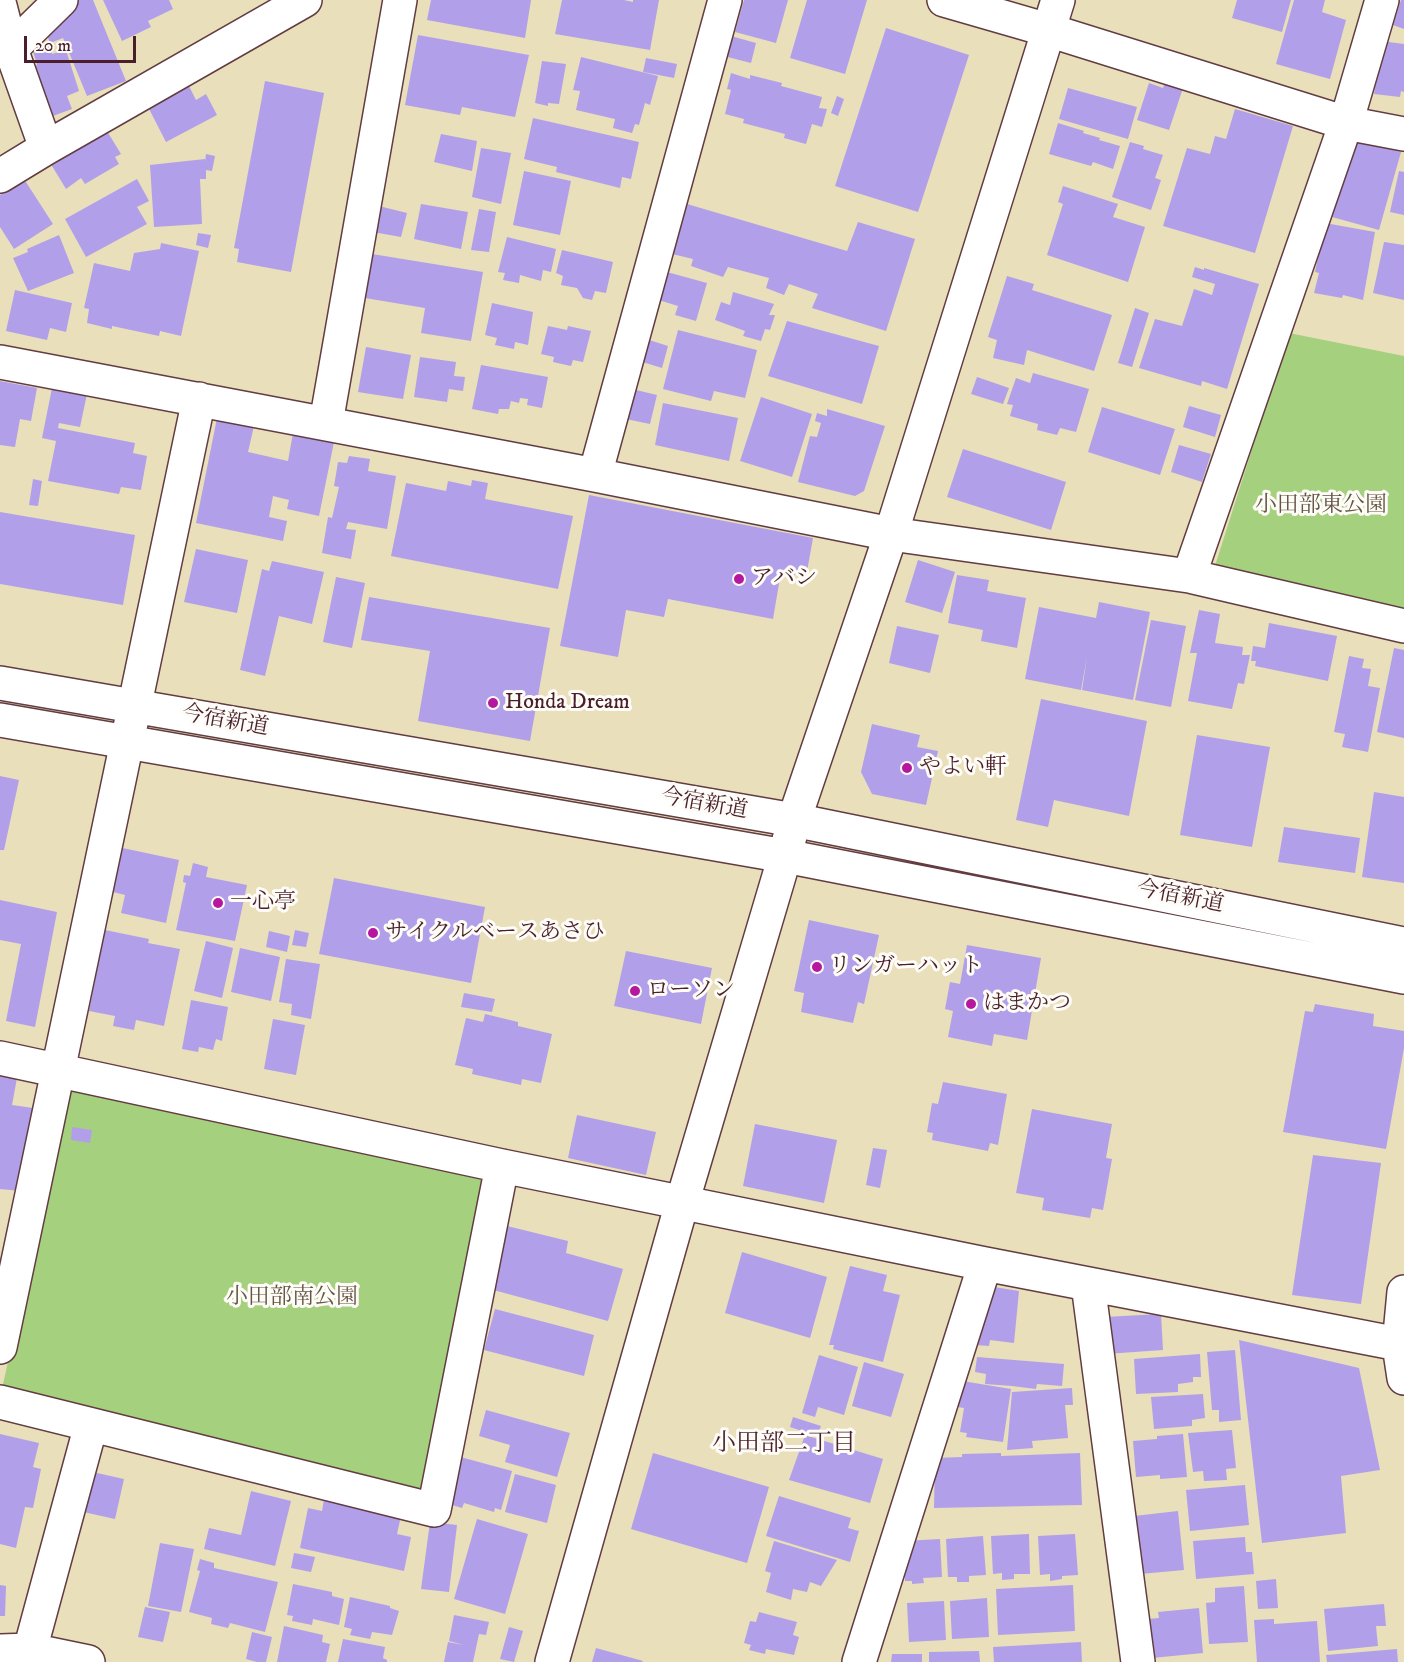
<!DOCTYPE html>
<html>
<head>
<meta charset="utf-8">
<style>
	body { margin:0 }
	#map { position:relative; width:1404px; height:1662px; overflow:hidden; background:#e9dfbb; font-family:"IM FELL DW Pica",serif }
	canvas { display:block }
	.scale { position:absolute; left:24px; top:36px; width:112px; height:27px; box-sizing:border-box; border:3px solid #4a1f2b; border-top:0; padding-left:8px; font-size:18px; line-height:21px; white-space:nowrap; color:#4a1f2b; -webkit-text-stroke:4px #fdfcf7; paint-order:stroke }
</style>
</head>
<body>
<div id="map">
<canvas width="1404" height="1662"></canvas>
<div class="scale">20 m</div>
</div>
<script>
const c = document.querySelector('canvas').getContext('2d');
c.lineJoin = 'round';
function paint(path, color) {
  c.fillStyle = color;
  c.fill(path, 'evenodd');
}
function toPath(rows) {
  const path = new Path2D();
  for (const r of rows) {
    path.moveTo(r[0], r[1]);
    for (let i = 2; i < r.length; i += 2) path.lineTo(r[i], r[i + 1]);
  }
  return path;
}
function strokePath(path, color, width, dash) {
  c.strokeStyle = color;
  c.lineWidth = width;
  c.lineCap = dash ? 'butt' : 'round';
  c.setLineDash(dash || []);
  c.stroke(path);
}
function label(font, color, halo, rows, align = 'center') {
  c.font = font + ' "IM FELL DW Pica","Noto Serif JP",serif';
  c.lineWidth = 6;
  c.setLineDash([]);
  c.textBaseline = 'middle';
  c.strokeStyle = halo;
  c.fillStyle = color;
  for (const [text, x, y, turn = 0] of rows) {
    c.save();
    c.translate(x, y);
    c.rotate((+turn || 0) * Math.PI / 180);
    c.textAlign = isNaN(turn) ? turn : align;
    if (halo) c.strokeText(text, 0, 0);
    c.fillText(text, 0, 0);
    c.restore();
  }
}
paint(toPath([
	[1289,333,1404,356,1404,608,1214,569],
	[70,1087,489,1175,426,1495,1,1393]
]), '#a5d07d');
paint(toPath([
	[66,0,93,0,126,81,87,96,63,38,50,43,43,25],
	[103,0,169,0,173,9,148,21,151,27,122,41],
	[431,0,531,0,525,38,427,20],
	[562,0,624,0,633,2,633,0,659,0,650,50,555,34],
	[744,0,788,0,776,43,735,32],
	[807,0,867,0,845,74,790,58],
	[1237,0,1291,0,1282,32,1232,18],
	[1294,0,1325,0,1322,12,1346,20,1330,79,1276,64],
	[1401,0,1404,0,1404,29,1393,25],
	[886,28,969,55,918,212,835,186],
	[418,35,529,55,515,117,462,107,460,115,405,105],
	[731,36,756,43,751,63,716,54],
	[1381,41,1404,44,1404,92,1401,91,1400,97,1374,94],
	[50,46,52,54,66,50,79,91,67,96,72,109,39,121,27,67,37,65,33,51],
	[581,57,658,76,650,105,645,103,639,125,635,124,632,133,613,128,615,119,576,110,580,91,573,90],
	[646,58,677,64,674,78,643,72],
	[542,61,566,64,559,104,548,103,548,106,535,103],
	[731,73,750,79,750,75,782,83,781,86,822,97,819,108,827,109,822,127,812,124,806,144,784,138,785,134,743,123,744,119,725,114,731,90,727,89],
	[185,78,196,100,206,94,217,115,166,142,146,103],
	[265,81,324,93,291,272,237,262,239,249,234,248],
	[1165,82,1183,88,1169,130,1137,120,1149,83,1163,88],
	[1068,88,1137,107,1128,139,1059,119],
	[837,96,844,99,838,116,831,113],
	[1235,109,1293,126,1255,253,1163,226,1187,148,1210,154,1215,136,1226,139],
	[533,118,639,142,631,179,622,177,620,188,556,172,557,167,524,159],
	[1058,123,1084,131,1083,133,1100,138,1099,140,1120,146,1113,169,1093,162,1091,166,1049,154],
	[107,131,121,154,115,157,119,164,85,184,81,178,66,189,49,161],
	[441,134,477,141,472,171,434,162],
	[1354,139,1401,152,1379,230,1332,217],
	[1130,142,1144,146,1143,149,1163,155,1155,178,1161,180,1151,210,1112,197],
	[481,148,511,153,501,204,472,197],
	[206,154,215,156,212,171,206,170,206,179,200,179,202,224,154,227,150,165,205,159,205,162],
	[524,171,571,181,560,235,513,225],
	[1399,171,1404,172,1404,215,1390,212],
	[24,179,53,224,14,249,0,227,0,195],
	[137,179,149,201,137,207,147,224,86,257,65,219],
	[1063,186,1118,204,1113,217,1145,227,1128,282,1047,255,1063,204,1058,202],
	[421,204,468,212,461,249,414,239],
	[687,204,847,251,858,222,915,239,886,331,812,308,818,294,789,284,784,295,766,288,769,278,728,267,723,277,691,266,693,259,672,254],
	[379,206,407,213,401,237,373,232],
	[479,209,496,212,489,252,471,250],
	[1325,223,1375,232,1363,300,1343,295,1342,298,1314,293,1319,273,1315,272],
	[198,233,211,235,208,248,196,245],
	[59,235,74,273,28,291,13,258,28,252,27,249],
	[507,237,556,249,551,272,543,270,541,281,520,275,519,283,503,280,505,273,498,272],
	[1384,242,1404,245,1404,300,1373,293],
	[161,243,199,251,181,336,160,331,159,336,112,326,112,329,87,323,89,309,84,308,94,263,130,271,134,253,160,249],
	[562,250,613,262,606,293,595,291,592,300,583,298,577,288,561,285,563,276,556,273],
	[372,254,483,272,471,341,421,333,425,308,365,298],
	[1195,267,1204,270,1204,268,1259,284,1227,389,1202,381,1201,386,1139,368,1155,319,1182,326,1194,289,1212,295,1215,284,1192,277],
	[667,272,707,283,696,321,675,315,678,306,652,298],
	[1007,276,1034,284,1032,290,1112,315,1094,371,1027,350,1024,365,993,358,997,340,988,337],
	[15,290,72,303,66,332,50,328,47,340,6,331],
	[733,292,774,304,769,315,775,315,770,330,765,329,761,341,743,336,745,331,715,320,721,302,730,305],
	[492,303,533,312,528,345,515,342,514,349,495,345,497,338,485,335],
	[1135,308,1149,313,1132,367,1118,363],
	[787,321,879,346,862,404,768,376],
	[548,326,567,330,568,326,591,331,583,362,573,360,571,366,553,362,554,357,541,354],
	[678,330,757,350,745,398,714,391,711,401,663,389],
	[643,338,668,346,662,368,636,360],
	[366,347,411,355,403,399,358,392],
	[420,357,456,362,454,376,465,377,463,391,449,389,447,402,414,397],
	[481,365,548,377,542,408,527,405,528,399,520,398,519,403,511,401,509,409,499,409,498,414,472,409],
	[1033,373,1089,389,1076,432,1060,428,1057,435,1037,430,1038,424,1010,416,1013,405,1007,404,1016,378,1030,383],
	[977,377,1009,388,1003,404,971,394],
	[0,381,37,388,31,421,20,419,15,447,0,445],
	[52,388,87,394,80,427,59,423,58,428,135,443,133,453,147,456,141,490,121,487,119,494,48,481,56,441,42,438],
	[632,389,657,395,650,424,626,419],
	[761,397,812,414,792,477,740,461],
	[663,403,738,418,729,461,655,445],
	[1189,406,1221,415,1215,437,1183,427],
	[1102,407,1175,429,1160,475,1088,452],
	[827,409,885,426,864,491,855,496,798,482,810,436,817,437,821,423,815,421,817,413,827,416],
	[217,418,254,426,248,452,288,461,293,433,334,442,319,516,287,509,289,500,273,496,269,517,287,521,283,541,196,523],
	[1179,445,1211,454,1202,482,1171,472],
	[963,449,1066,482,1051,530,947,497],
	[349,456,370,459,368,471,396,476,387,529,348,522,346,529,356,530,351,559,322,553,328,517,332,518,339,487,334,486,338,462,347,463],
	[33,479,42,481,38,506,29,505],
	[472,480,488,483,485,499,573,516,558,589,391,556,406,483,446,491,448,481,471,486],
	[589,495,813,538,806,577,781,572,773,619,668,599,664,617,626,610,618,657,560,646],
	[0,512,135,535,123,605,0,584],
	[196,549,248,560,237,613,184,602],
	[918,560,955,572,942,613,905,602],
	[272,561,324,572,312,624,279,616,265,676,240,670,262,569,269,571],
	[957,575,989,580,987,591,1026,598,1017,648,981,641,983,630,948,623],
	[336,577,365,583,352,648,323,642],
	[369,597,550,628,530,741,418,721,430,651,361,640],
	[1099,602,1150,612,1133,700,1082,690,1087,657,1081,690,1025,679,1039,607,1096,618],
	[1199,610,1220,614,1215,643,1243,647,1242,655,1250,655,1244,684,1238,683,1232,709,1188,701,1197,653,1190,653],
	[1151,620,1186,626,1171,707,1135,700],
	[1269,623,1337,636,1328,681,1255,666,1256,661,1251,661,1253,646,1265,648],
	[897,626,939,635,930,673,889,663],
	[1394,648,1404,650,1404,738,1377,732],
	[1349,656,1364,659,1362,668,1371,669,1368,686,1380,688,1368,752,1342,747,1345,734,1334,732],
	[1041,699,1147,721,1129,816,1054,800,1048,827,1016,820],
	[872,724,920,735,917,747,938,751,926,805,872,794,861,772],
	[1197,735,1270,747,1252,847,1180,835],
	[0,776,19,780,4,850,0,850],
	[1374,792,1404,797,1404,883,1362,877],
	[1284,827,1360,838,1355,873,1278,862],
	[118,847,179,860,166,923,121,913,125,895,109,891],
	[193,863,208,867,206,877,247,885,235,941,176,930,186,883,183,882,184,875,190,876],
	[334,878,485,907,471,983,319,954],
	[0,900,57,912,35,1027,6,1021,21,944,0,940],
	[809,920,879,935,864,1004,858,1002,853,1023,801,1012,804,993,794,991],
	[105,930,149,939,148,943,180,949,164,1026,136,1020,134,1030,113,1026,115,1016,89,1011],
	[295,930,309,933,306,947,292,945],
	[269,931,290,936,287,952,266,947],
	[206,941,233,948,222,998,194,991],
	[967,945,1041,958,1027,1040,994,1034,992,1046,948,1037,953,1011,945,1009,950,982,960,984],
	[240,948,280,957,271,1001,231,992],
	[626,951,712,968,701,1024,614,1006],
	[286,959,320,964,311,1019,291,1015,292,1004,279,1002],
	[464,993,495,999,492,1012,461,1007],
	[191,1000,228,1007,222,1041,216,1039,213,1050,199,1047,198,1052,182,1049],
	[1315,1004,1374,1014,1373,1026,1404,1031,1404,1048,1386,1149,1283,1132,1305,1011,1313,1012],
	[485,1014,518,1022,518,1026,552,1034,541,1083,522,1079,521,1085,472,1074,473,1069,455,1065,466,1018,483,1022],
	[273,1019,305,1025,296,1075,264,1069],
	[0,1075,17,1078,12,1105,33,1108,21,1191,0,1189],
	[943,1082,1007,1094,998,1145,990,1143,988,1151,932,1140,933,1133,927,1132,932,1103,938,1104],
	[1032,1109,1112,1124,1106,1158,1112,1159,1103,1210,1092,1208,1090,1218,1042,1210,1044,1198,1016,1193],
	[577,1115,656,1132,646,1175,568,1158],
	[755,1124,837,1140,824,1203,743,1186],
	[72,1127,92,1130,90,1143,71,1140],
	[873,1148,887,1150,880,1188,866,1185],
	[1313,1155,1381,1163,1361,1304,1292,1295],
	[503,1225,568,1241,566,1253,623,1269,608,1321,486,1288],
	[742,1252,827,1277,810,1338,725,1313],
	[850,1266,887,1275,883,1291,900,1295,883,1362,833,1349,834,1345,829,1345],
	[994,1287,1019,1291,1014,1343,990,1340,989,1346,975,1345,979,1291,993,1293],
	[495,1309,594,1335,584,1376,484,1350],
	[1161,1314,1163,1350,1106,1354,1104,1317],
	[1239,1340,1359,1368,1380,1470,1341,1476,1346,1533,1262,1543],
	[1235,1350,1241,1420,1219,1422,1219,1410,1212,1410,1207,1352],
	[1200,1354,1201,1377,1193,1377,1193,1382,1178,1384,1178,1392,1136,1394,1134,1359],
	[819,1355,858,1367,844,1415,818,1407,815,1417,802,1413],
	[977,1357,1064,1364,1062,1386,1037,1384,1036,1389,1012,1386,1012,1385,1012,1386,985,1384,986,1374,975,1372],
	[864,1362,904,1374,891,1417,852,1406],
	[956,1380,1011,1389,1003,1442,966,1437,967,1433,960,1432,964,1408,952,1406],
	[1072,1388,1073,1405,1065,1405,1068,1438,1032,1441,1033,1448,1007,1450,1012,1392],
	[1203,1394,1205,1418,1192,1420,1192,1426,1154,1429,1151,1397],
	[486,1410,570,1433,557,1477,505,1462,510,1445,479,1436],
	[793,1417,821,1426,817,1436,790,1427],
	[1232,1430,1236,1468,1226,1469,1227,1480,1204,1481,1203,1471,1193,1472,1188,1433],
	[0,1434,39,1443,33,1467,41,1469,33,1508,25,1507,16,1548,0,1544],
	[1183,1434,1187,1477,1160,1479,1160,1475,1136,1477,1133,1441,1157,1439,1157,1436],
	[805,1435,883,1459,870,1503,789,1480],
	[653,1453,769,1487,747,1563,631,1529],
	[1001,1453,1001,1456,1080,1453,1082,1505,934,1508,935,1458,962,1457,962,1454],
	[453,1455,512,1471,501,1510,495,1508,494,1512,464,1503,462,1508,439,1501],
	[88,1471,124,1479,115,1519,79,1511],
	[515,1474,556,1485,547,1523,505,1512],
	[1245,1485,1249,1525,1190,1531,1186,1490],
	[251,1491,291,1501,275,1566,204,1549,209,1528,241,1535],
	[779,1496,851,1518,848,1528,859,1531,850,1562,766,1536],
	[324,1499,401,1516,397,1534,411,1537,404,1571,300,1548,308,1508,322,1511],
	[1178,1511,1184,1570,1140,1574,1134,1516],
	[477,1519,528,1534,505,1614,454,1599],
	[430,1522,457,1525,449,1592,421,1589],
	[1029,1534,1030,1574,1014,1574,1014,1579,1002,1580,1002,1573,993,1574,991,1536],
	[1075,1534,1078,1575,1062,1576,1062,1579,1050,1581,1050,1574,1040,1575,1038,1536],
	[983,1536,986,1575,969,1576,969,1582,957,1582,957,1577,948,1577,946,1539],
	[1245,1537,1246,1552,1252,1552,1254,1574,1196,1579,1193,1541],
	[940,1539,942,1577,923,1578,924,1583,912,1584,912,1581,905,1581,904,1541],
	[774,1541,837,1560,821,1586,810,1582,807,1592,793,1589,791,1600,766,1592,771,1573,765,1571],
	[160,1543,194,1549,181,1612,148,1606],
	[294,1553,315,1557,311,1572,291,1568],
	[200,1559,214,1563,214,1568,278,1582,265,1632,230,1623,228,1628,211,1624,212,1618,189,1612,200,1571,197,1570],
	[1276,1579,1278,1608,1258,1609,1256,1581],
	[293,1584,332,1592,332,1596,344,1599,339,1625,313,1619,312,1625,292,1621,293,1616,287,1615],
	[0,1585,6,1586,5,1616,0,1616],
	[1073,1585,1075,1631,998,1635,996,1589],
	[1244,1586,1248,1642,1209,1644,1206,1603,1215,1602,1215,1588],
	[350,1597,390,1606,390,1608,399,1611,392,1635,372,1632,370,1639,350,1635,352,1629,344,1627],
	[987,1598,989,1637,952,1639,950,1601],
	[944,1601,946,1640,909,1642,907,1603],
	[1384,1604,1386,1626,1376,1626,1378,1646,1328,1651,1324,1609],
	[145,1607,170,1612,163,1642,138,1637],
	[1199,1608,1203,1653,1152,1658,1148,1619,1159,1618,1158,1612],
	[759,1612,797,1622,793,1635,799,1637,794,1655,766,1649,765,1654,749,1650,751,1645,744,1643,750,1621,756,1622],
	[454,1615,489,1622,486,1635,479,1634,473,1662,444,1662,448,1642,464,1645,449,1641],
	[1274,1619,1274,1624,1317,1621,1320,1662,1257,1662,1254,1620],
	[284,1626,323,1635,322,1642,330,1644,326,1662,277,1662],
	[509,1627,523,1631,514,1662,500,1659],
	[252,1632,272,1637,266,1662,257,1662,246,1659],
	[343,1639,385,1647,383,1658,387,1660,387,1662,338,1662],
	[1081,1642,1082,1662,994,1662,993,1647],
	[596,1648,643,1661,642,1662,592,1662],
	[1397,1649,1398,1662,1327,1662,1326,1655],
	[979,1651,980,1662,929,1662,929,1652],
	[892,1654,922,1654,922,1662,891,1662]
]), '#b1a0e9');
const minor = toPath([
	[944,0,1048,30,1346,123,1404,134],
	[0,6,11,49,46,148],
	[11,49,61,0],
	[0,176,46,148,305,0],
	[0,362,595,475,891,534,1189,576,1404,626],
	[326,423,400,0],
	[595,475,725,0],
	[1189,576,1346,123,1382,0],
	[0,1058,502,1166,985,1264,1404,1345],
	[1088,1284,1138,1662],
	[1404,1292,1399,1345,1404,1378],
	[0,1347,199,399],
	[0,1402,434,1510,502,1166],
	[0,1651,30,1650,88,1662],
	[28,1662,30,1650,91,1425],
	[859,1662,985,1264]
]);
const tertiary = toPath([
	[552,1662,682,1203,785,856,794,820,891,534,1058,0]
]);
const trunk = toPath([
	[0,683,794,820,1404,944],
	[0,720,785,856,1404,977]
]);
strokePath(minor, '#623c41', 36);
strokePath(tertiary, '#623c41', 36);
strokePath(trunk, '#623c41', 36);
strokePath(minor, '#fff', 33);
strokePath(tertiary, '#fff', 33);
strokePath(trunk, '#fff', 33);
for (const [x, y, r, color] of [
	[739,579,6,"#b5179e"],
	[493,703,6,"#b5179e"],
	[907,768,6,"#b5179e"],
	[218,903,6,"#b5179e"],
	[373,933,6,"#b5179e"],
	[817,967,6,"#b5179e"],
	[635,991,6,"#b5179e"],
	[971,1004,6,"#b5179e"]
]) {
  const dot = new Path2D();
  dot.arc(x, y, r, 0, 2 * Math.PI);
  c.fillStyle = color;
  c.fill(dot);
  strokePath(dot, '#fdfcf7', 2);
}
label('22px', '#655444', '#fdfcf7', [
	["小田部東公園",1321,506],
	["小田部南公園",292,1298]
]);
label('22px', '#4a1f2b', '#fdfcf7', [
	["アバシ",751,579],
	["Honda Dream",505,703],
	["やよい軒",919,768],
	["一心亭",230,903],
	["サイクルベースあさひ",385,933],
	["リンガーハット",829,967],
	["ローソン",647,991],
	["はまかつ",983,1004]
], 'left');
label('22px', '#4a1f2b', '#fdfcf7', [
	["今宿新道",225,722,10],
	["今宿新道",704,805,10],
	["今宿新道",1180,898,11]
]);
label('24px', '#4a1f2b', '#fdfcf7', [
	["小田部二丁目",784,1445]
]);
</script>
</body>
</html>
